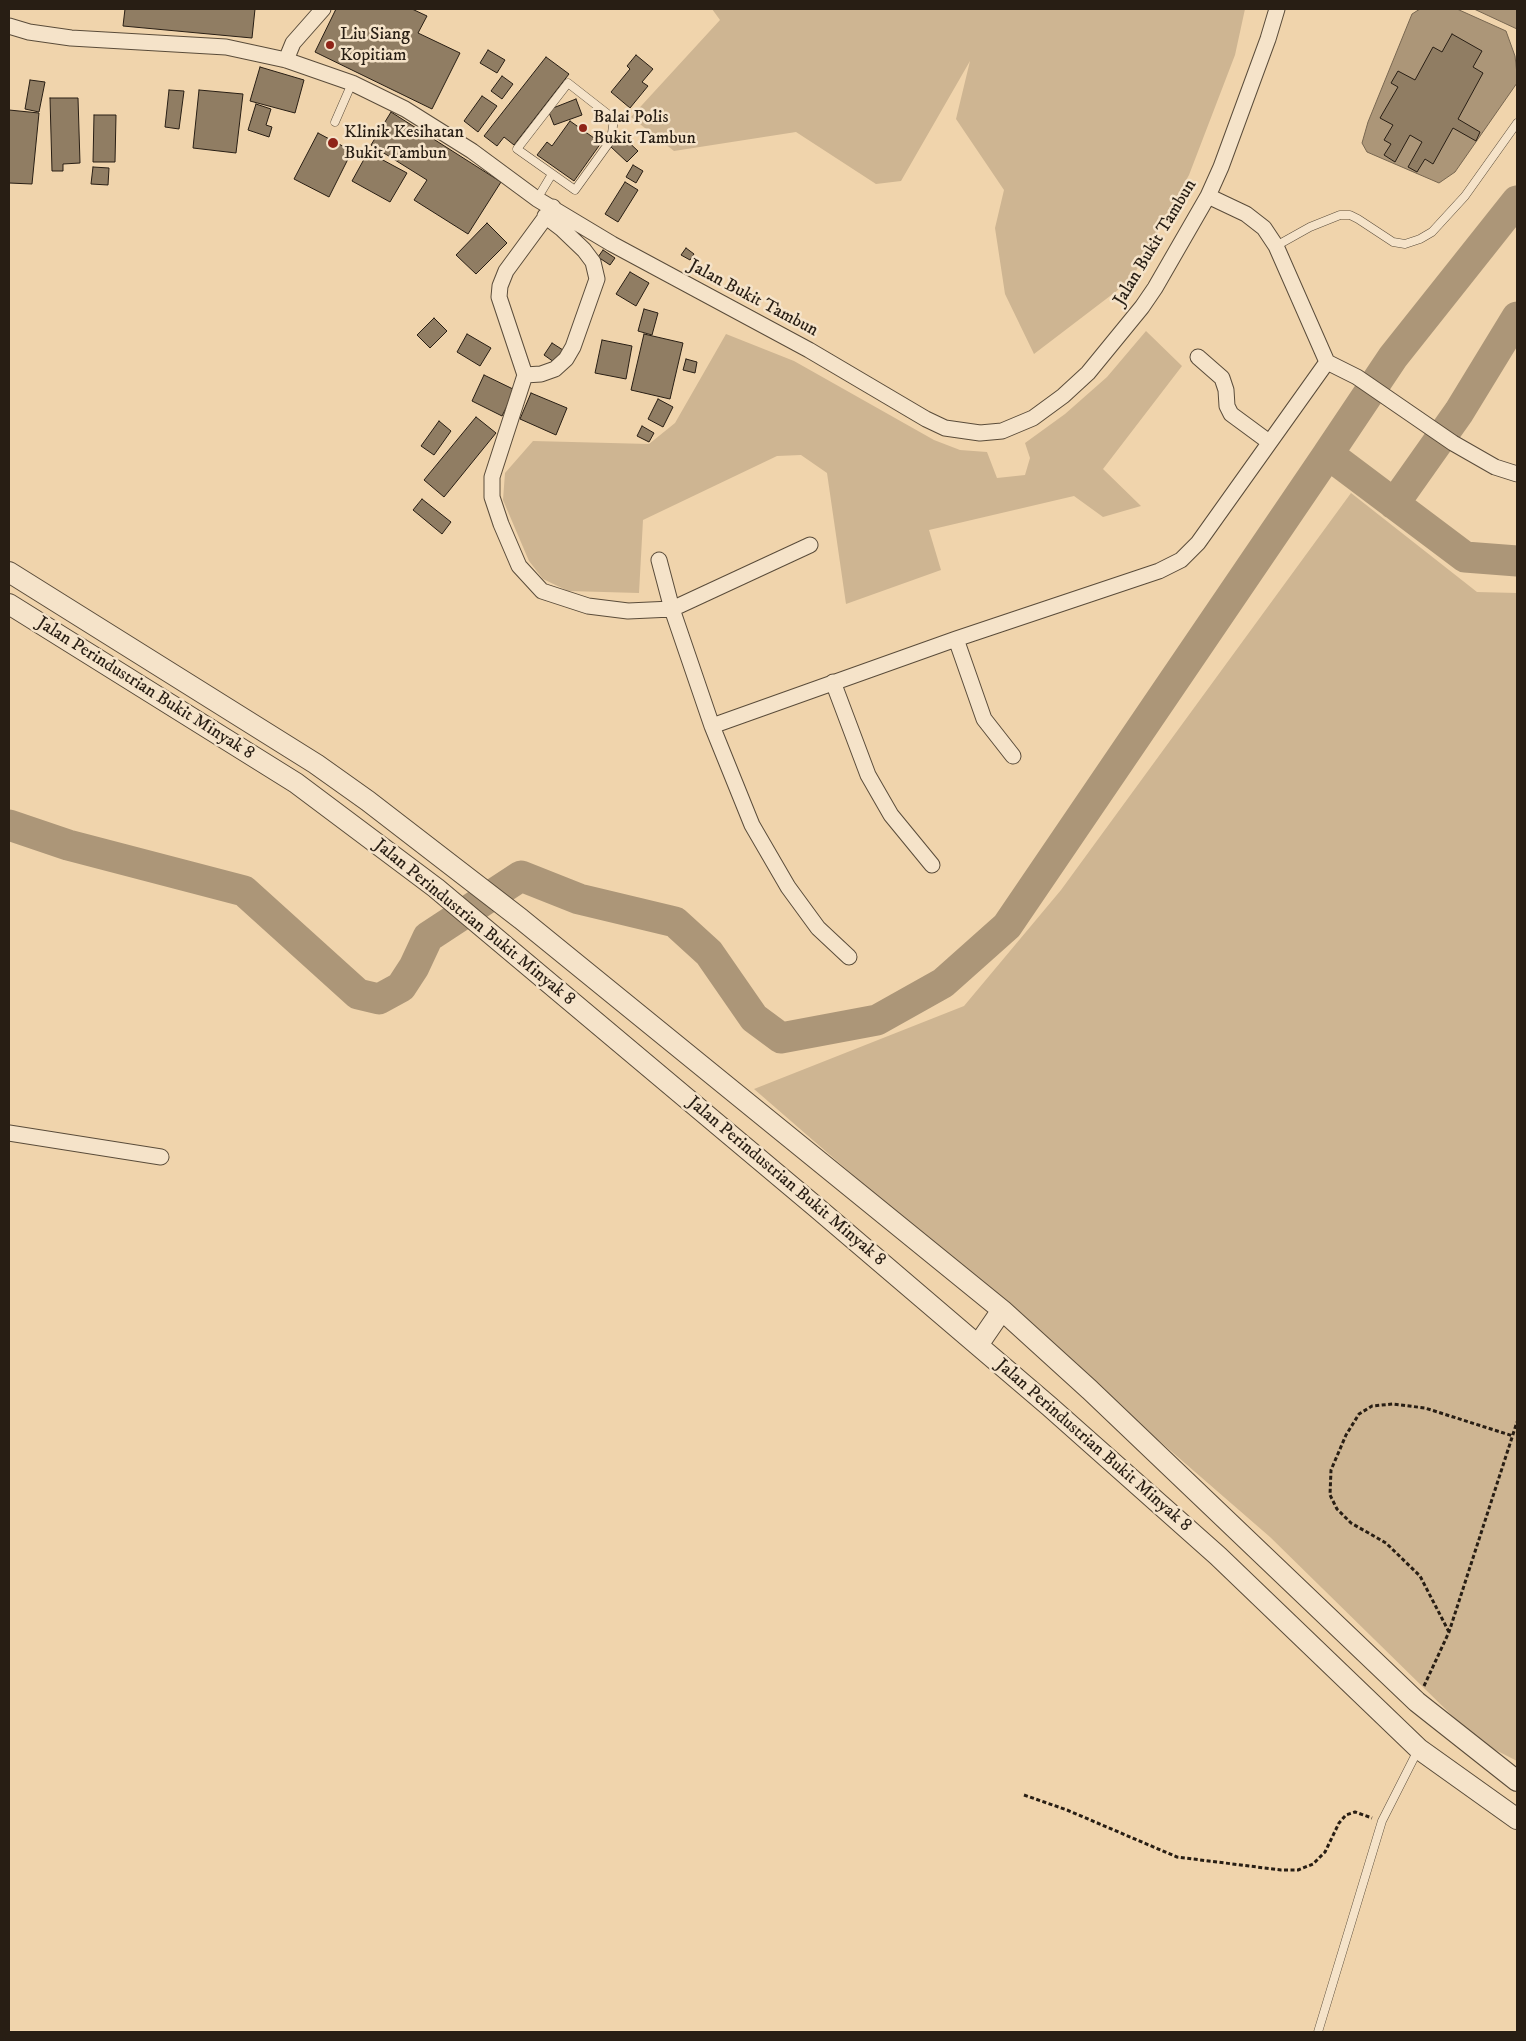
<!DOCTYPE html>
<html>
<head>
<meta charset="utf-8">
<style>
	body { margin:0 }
	#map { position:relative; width:1526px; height:2041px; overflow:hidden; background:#f0d4ac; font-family:"IM FELL DW Pica",serif }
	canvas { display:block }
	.frame { position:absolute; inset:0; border:10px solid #281e14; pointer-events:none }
</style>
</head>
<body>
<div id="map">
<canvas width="1526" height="2041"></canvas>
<div class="frame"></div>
</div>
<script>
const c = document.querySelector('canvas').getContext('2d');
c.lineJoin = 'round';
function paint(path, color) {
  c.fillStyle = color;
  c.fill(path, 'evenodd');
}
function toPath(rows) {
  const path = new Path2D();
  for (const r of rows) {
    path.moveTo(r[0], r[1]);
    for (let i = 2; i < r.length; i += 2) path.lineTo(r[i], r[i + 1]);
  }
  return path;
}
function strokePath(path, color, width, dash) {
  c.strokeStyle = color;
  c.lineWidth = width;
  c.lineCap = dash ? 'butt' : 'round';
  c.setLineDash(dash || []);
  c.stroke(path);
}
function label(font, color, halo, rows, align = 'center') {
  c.font = font + ' "IM FELL DW Pica",serif';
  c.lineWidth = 5;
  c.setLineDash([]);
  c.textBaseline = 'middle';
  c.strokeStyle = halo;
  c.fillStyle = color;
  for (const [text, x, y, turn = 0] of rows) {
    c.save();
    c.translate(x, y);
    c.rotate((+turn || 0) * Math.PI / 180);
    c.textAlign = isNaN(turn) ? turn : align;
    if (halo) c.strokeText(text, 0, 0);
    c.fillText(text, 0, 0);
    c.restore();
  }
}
paint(toPath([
	[712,9,1245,9,1235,55,1189,175,1131,280,1034,354,1005,294,995,228,1004,190,956,119,970,61,901,181,876,184,796,132,674,151,631,117,720,20],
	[1146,331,1182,366,1103,469,1141,506,1103,517,1074,496,929,530,941,570,846,604,827,473,801,455,777,456,643,520,639,593,568,591,543,579,529,561,503,500,505,473,533,441,649,444,675,423,726,334,794,361,934,440,960,450,987,452,997,478,1025,475,1030,458,1025,443,1065,414,1107,377],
	[1351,493,1477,592,1517,593,1517,1761,1478,1741,1270,1537,754,1089,964,1006,1061,890]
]), '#ceb592');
const water = toPath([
	[1420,9,1457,9,1506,31,1515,56,1517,74,1517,83,1455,172,1439,183,1367,152,1362,143,1368,122,1412,14,1420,9],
	[1474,9,1517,9,1517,29,1474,9]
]);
paint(water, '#ac9678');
strokePath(water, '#776650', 1);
strokePath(toPath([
	[1517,201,1393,357,1328,454,1465,557,1517,561],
	[1394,504,1459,412,1517,317],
	[9,825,68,845,244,891,358,994,379,999,401,987,414,967,428,937,521,876,579,899,675,922,709,953,754,1018,781,1038,877,1020,943,983,1007,926,1328,454]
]), '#ac9678', 31);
const building = toPath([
	[125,9,255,9,252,38,123,26,125,9],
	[336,9,412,9,427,16,418,33,460,53,432,109,315,52,336,9],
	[1452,34,1482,51,1473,67,1483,73,1458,119,1480,132,1476,141,1453,128,1433,164,1425,159,1417,172,1408,167,1422,142,1410,135,1395,162,1384,155,1391,144,1384,140,1393,125,1380,118,1398,87,1391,83,1398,71,1415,80,1433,47,1442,52,1452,34],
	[488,50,505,60,497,73,480,63,488,50],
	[636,55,653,69,642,82,648,86,630,108,611,92,630,69,627,66,636,55],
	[546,57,569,74,514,145,504,137,497,146,484,136,546,57],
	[260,67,304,80,295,113,250,101,260,67],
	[502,76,513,84,502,99,491,91,502,76],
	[30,80,45,82,39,112,25,109,30,80],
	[169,90,184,91,179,129,165,127,169,90],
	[199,90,243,94,236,153,193,148,199,90],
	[482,96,497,106,478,132,464,121,482,96],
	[50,98,78,98,80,163,63,164,63,171,52,171,50,98],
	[576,99,582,115,554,125,548,110,576,99],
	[256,104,271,109,266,125,272,127,269,137,248,130,256,104],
	[9,110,39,113,32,184,9,183,9,110],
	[391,112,501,182,468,234,414,200,427,180,371,145,391,112],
	[94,115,116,115,115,162,93,162,94,115],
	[570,121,601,143,574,181,537,155,547,142,552,146,570,121],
	[318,133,352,151,329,197,294,179,318,133],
	[622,136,638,151,627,162,611,147,622,136],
	[368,152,407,173,390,202,352,181,368,152],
	[633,165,643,171,636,183,626,177,633,165],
	[93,167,109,168,108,185,91,184,93,167],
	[625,182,638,190,618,222,605,214,625,182],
	[487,223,507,243,476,274,456,255,487,223],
	[686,248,694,254,690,260,681,255,686,248],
	[603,250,615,258,610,265,598,257,603,250],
	[630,272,649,283,636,306,616,294,630,272],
	[644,309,658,313,652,335,638,331,644,309],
	[434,318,447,331,430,348,417,335,434,318],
	[467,334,491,348,480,366,457,352,467,334],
	[644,334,683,343,670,399,631,390,644,334],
	[602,340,632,346,626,379,595,373,602,340],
	[552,343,563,350,554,362,544,355,552,343],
	[686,359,697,362,695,373,683,370,686,359],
	[484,375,515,390,502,416,472,401,484,375],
	[531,393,567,408,556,435,520,419,531,393],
	[658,399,673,407,663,427,648,419,658,399],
	[476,417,496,433,444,497,424,480,476,417],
	[439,421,451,431,434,455,421,446,439,421],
	[642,426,654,433,649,442,637,436,642,426],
	[422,499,451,522,442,534,413,510,422,499]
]);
paint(building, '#907d63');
strokePath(building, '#281e14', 1);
const service = toPath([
	[568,83,614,119,611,140,575,190,517,149,568,83],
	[335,122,352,83],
	[537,199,552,174],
	[1276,246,1310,227,1340,215,1350,215,1358,219,1393,242,1405,244,1420,239,1432,232,1465,196,1517,123],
	[1318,2032,1382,1821,1418,1750]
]);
const minor = toPath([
	[9,26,29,32,71,38,226,47,286,60,352,83,405,109,472,151,537,199,612,244,809,350,926,419,945,428,980,433,1002,431,1033,418,1063,396,1088,373,1142,307,1155,288,1208,196,1221,167,1268,39,1277,9],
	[286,60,293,43,323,9],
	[1208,196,1246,214,1264,228,1276,246,1327,362,1357,377,1453,443,1495,467,1517,474],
	[553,207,506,271,500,286,499,297,525,375,492,477,492,497,501,524,519,566,542,591,588,606,628,611,672,609,810,545],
	[1198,357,1222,378,1226,390,1227,406,1231,414,1269,442],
	[525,375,541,374,555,369,566,359,573,347,597,279,593,262,584,250,562,229,545,216],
	[659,560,672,609,712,726,752,825,788,887,818,928,849,957],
	[956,639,984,719,1013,756],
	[833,682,868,775,891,815,932,865],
	[712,726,956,639,1159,571,1181,560,1198,543,1327,362],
	[9,1133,161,1157]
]);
const tertiary = toPath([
	[9,572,316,764,368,801,521,919,1002,1310,1090,1390,1417,1702,1517,1781],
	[9,604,296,783,436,888,816,1207,1049,1406,1218,1556,1419,1749,1517,1819],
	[978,1345,1002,1310]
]);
strokePath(service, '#5a4c3a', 9);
strokePath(minor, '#5a4c3a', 17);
strokePath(tertiary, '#5a4c3a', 22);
strokePath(toPath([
	[1449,1632,1420,1576,1386,1543,1351,1523,1337,1509,1330,1495,1331,1470,1346,1435,1359,1414,1372,1406,1393,1404,1425,1408,1513,1436],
	[1424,1686,1449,1632,1517,1422],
	[1024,1795,1067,1810,1177,1857,1281,1870,1298,1870,1313,1864,1325,1852,1339,1823,1346,1815,1355,1812,1372,1818]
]), '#281e14', 3, [4, 2.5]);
strokePath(service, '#f5e3c9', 8);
strokePath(minor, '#f5e3c9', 15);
strokePath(tertiary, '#f5e3c9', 20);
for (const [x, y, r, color] of [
	[330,45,5,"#8f2418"],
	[583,128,5,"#8f2418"],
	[333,143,6,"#8f2418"]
]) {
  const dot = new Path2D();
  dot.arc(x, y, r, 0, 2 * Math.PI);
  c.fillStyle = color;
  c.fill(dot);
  strokePath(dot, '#f5e3c9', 2);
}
label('18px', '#281e14', '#f5e3c9', [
	["Liu Siang",340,35],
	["Kopitiam",340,56],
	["Balai Polis",593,118],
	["Bukit Tambun",593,139],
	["Klinik Kesihatan",344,133],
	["Bukit Tambun",344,154]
], 'left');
label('18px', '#281e14', '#f5e3c9', [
	["Jalan Bukit Tambun",1156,243,-59],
	["Jalan Bukit Tambun",753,299,28],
	["Jalan Perindustrian Bukit Minyak 8",145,689,32],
	["Jalan Perindustrian Bukit Minyak 8",474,923,39],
	["Jalan Perindustrian Bukit Minyak 8",786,1182,40],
	["Jalan Perindustrian Bukit Minyak 8",1093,1446,41]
]);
</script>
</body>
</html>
